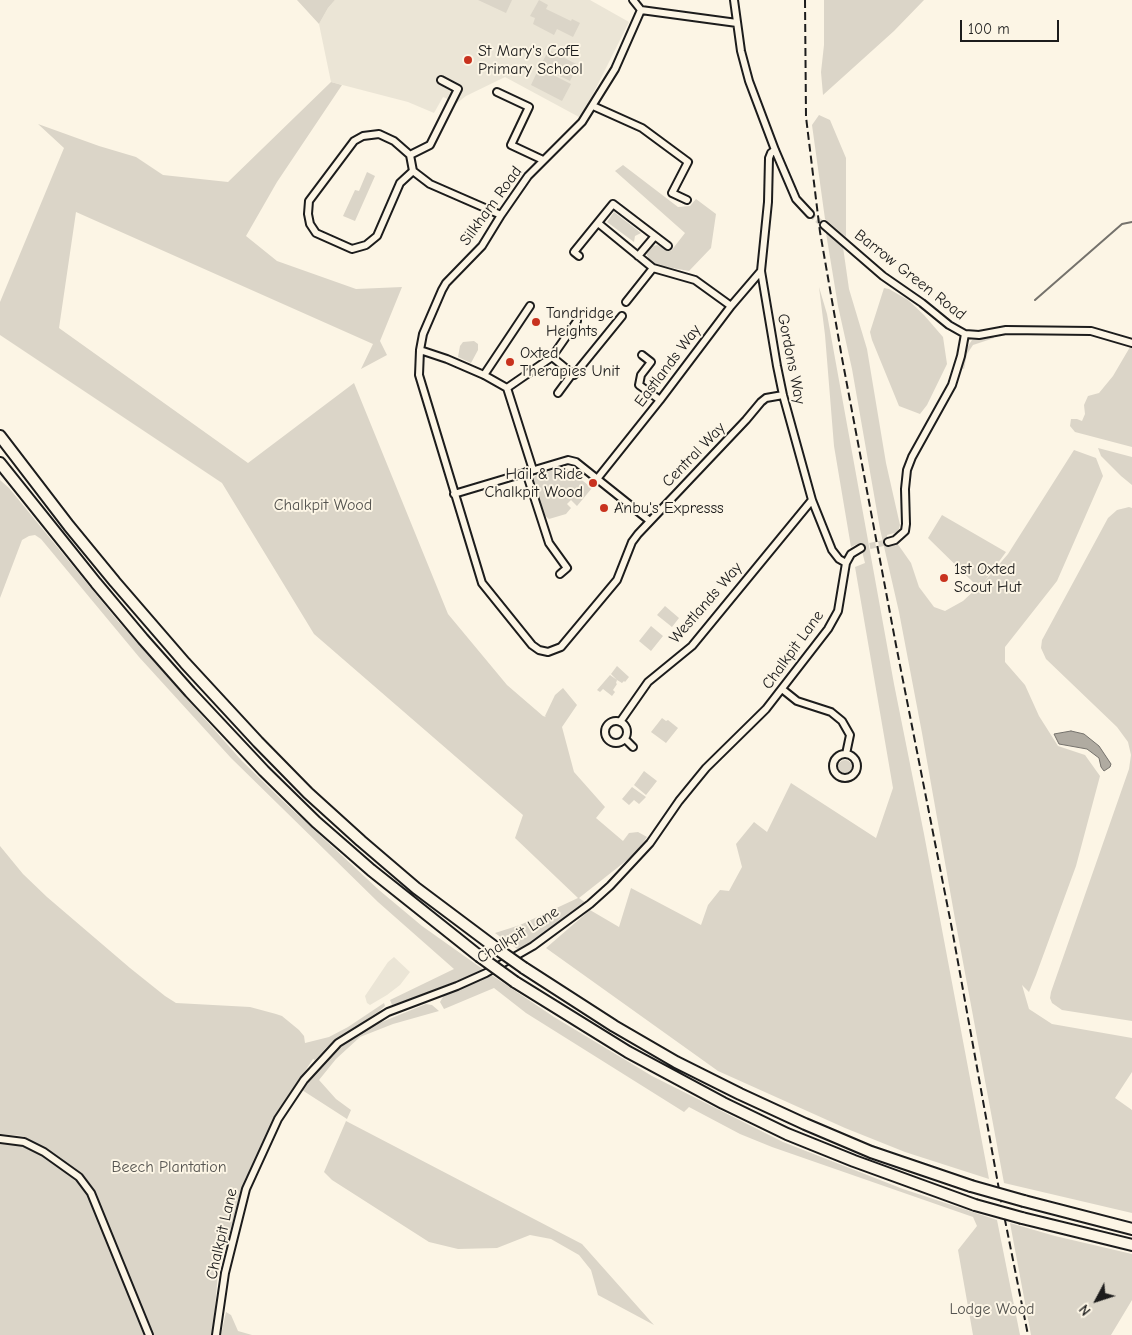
<!DOCTYPE html>
<html>
<head>
<meta charset="utf-8">
<style>
	body { margin:0 }
	#map { position:relative; width:1132px; height:1335px; overflow:hidden; background:#fcf5e5; font-family:"Comic Neue",sans-serif }
	canvas { display:block }
	.north { position:absolute; left:1072px; top:1275px; width:50px; height:50px; -webkit-text-stroke:4px #fcf5e5; paint-order:stroke; rotate:230deg; font-size:14px; font-weight:700; line-height:20px; text-align:center; color:#1c1c1c }
	.north::after { content:''; display:block; margin:auto; width:18px; height:22px; background:#1c1c1c; clip-path:polygon(50% 0,100% 100%,50% 72%,0 100%) }
	.scale { position:absolute; left:960px; top:20px; width:99px; height:22px; box-sizing:border-box; border:2px solid #1c1c1c; border-top:0; padding-left:6px; font-size:15px; line-height:18px; white-space:nowrap; color:#1c1c1c; -webkit-text-stroke:4px #fcf5e5; paint-order:stroke }
</style>
</head>
<body>
<div id="map">
<canvas width="1132" height="1335"></canvas>
<div class="north">N</div>
<div class="scale">100 m</div>
</div>
<script>
const c = document.querySelector('canvas').getContext('2d');
c.lineJoin = 'round';
function paint(path, color) {
  c.fillStyle = color;
  c.fill(path, 'evenodd');
}
function toPath(rows) {
  const path = new Path2D();
  for (const r of rows) {
    if (r.length === 3) {
      path.moveTo(r[0] + r[2], r[1]);
      path.arc(r[0], r[1], r[2], 0, 2 * Math.PI);
      continue;
    }
    path.moveTo(r[0], r[1]);
    for (let i = 2; i < r.length; i += 2) path.lineTo(r[i], r[i + 1]);
  }
  return path;
}
function strokePath(path, color, width, dash) {
  c.strokeStyle = color;
  c.lineWidth = width;
  c.lineCap = dash ? 'butt' : 'round';
  c.setLineDash(dash || []);
  c.stroke(path);
}
function label(font, color, halo, rows, align = 'center') {
  c.font = font + ' "Comic Neue",sans-serif';
  c.lineWidth = 4;
  c.setLineDash([]);
  c.textBaseline = 'middle';
  c.strokeStyle = halo;
  c.fillStyle = color;
  for (const [text, x, y, turn = 0] of rows) {
    c.save();
    c.translate(x, y);
    c.rotate((+turn || 0) * Math.PI / 180);
    c.textAlign = isNaN(turn) ? turn : align;
    if (halo) c.strokeText(text, 0, 0);
    c.fillText(text, 0, 0);
    c.restore();
  }
}
paint(toPath([
	[335,0,590,0,629,22,588,104,579,117,505,77,466,96,457,103,443,97,434,113,408,102,331,82,319,24,328,8],
	[394,957,410,972,400,985,387,995,370,1005,367,1003,365,996,388,962]
]), '#ebe5d6');
paint(toPath([
	[297,0,335,0,328,8,319,24],
	[478,0,512,0,506,13],
	[539,0,548,5,546,9,571,21,572,19,580,23,573,37,557,29,554,35,533,24,535,18,530,16],
	[824,0,924,0,894,31,823,95,821,72,824,45],
	[549,50,578,65,570,81,540,66],
	[539,68,571,84,562,101,531,85],
	[331,82,342,85,277,182,246,236,277,261,356,289,402,287,380,341,387,355,361,369,373,344,76,212,59,328,248,463,354,383,448,614,507,685,543,716,546,717,545,716,555,695,563,688,577,705,562,727,574,772,605,807,596,818,623,841,629,833,638,832,647,837,636,853,579,898,586,903,520,951,495,933,520,925,578,898,515,838,523,815,314,634,222,483,0,335,0,302,64,148,38,124,99,146,136,157,163,175,228,182],
	[819,115,830,120,846,158,846,237,825,219,812,125],
	[623,165,678,207,690,206,696,199,716,214,711,248,689,271,656,265,649,259,646,253,650,247,657,245,671,251,685,233,615,171],
	[367,172,375,176,355,221,343,216,355,190,359,191],
	[614,212,641,233,635,236,634,242,607,222],
	[826,233,843,247,849,289,867,349,886,463,900,525,898,532,887,535,889,546,897,543,911,563,919,587,934,607,945,611,963,601,978,587,928,538,942,515,1006,552,984,582,1008,554,1074,450,1096,458,1103,476,1057,581,1005,647,1005,662,1025,685,1039,716,1058,746,1085,755,1100,776,1076,866,1036,975,1029,992,1022,985,1029,1009,1052,1024,1132,1038,1132,1072,1115,1098,1132,1110,1132,1213,1004,1183,955,919,922,733,899,612,880,529,852,369,838,306],
	[819,287,827,314,894,684,924,834,989,1179,905,1152,845,1128,718,1071,546,948,590,910,619,927,631,888,701,925,708,905,720,890,729,891,742,867,736,844,754,822,767,832,791,783,876,838,893,788,855,567,865,563,860,543,851,547,834,446,825,335],
	[884,288,889,289,908,300,924,315,943,337,947,364,927,405,920,414,899,406,872,340,870,332],
	[994,336,994,338,973,345,967,354,964,369,961,368,966,349,972,340],
	[474,341,478,344,478,350,471,363,458,357,460,346,463,342],
	[1130,347,1132,348,1132,447,1075,432,1070,426,1071,419,1077,419,1082,421,1085,414,1084,405,1088,396,1099,393,1113,376],
	[1098,448,1132,457,1132,485,1121,476,1101,456],
	[565,467,592,488,577,506,571,500,567,504,571,508,566,514,549,519,544,515,533,479,536,475],
	[0,480,9,488,117,620,242,761,283,801,379,890,422,926,484,970,416,997,392,1005,390,1000,454,969,378,902,231,758,139,657,41,539,35,535,29,536,22,540,0,598],
	[1129,507,1132,508,1132,1021,1062,1010,1052,1003,1050,998,1051,992,1129,769,1131,755,1128,742,1117,727,1046,659,1041,648,1042,640,1108,518,1117,510],
	[665,606,679,618,672,627,657,615],
	[651,626,663,636,651,651,639,641],
	[617,666,629,677,625,682,624,681,622,683,617,680,616,683,617,684,613,690,615,692,612,696,603,689,600,692,597,690,610,675,617,680,611,674],
	[662,718,666,721,668,720,678,728,666,743,651,732],
	[845,767,7],
	[644,771,657,781,646,795,634,785],
	[632,787,646,797,639,804,634,800,629,805,622,799],
	[0,846,23,874,47,897,130,968,165,996,176,1003,250,1007,276,1014,282,1016,299,1030,304,1036,305,1043,329,1037,348,1027,384,1003,385,1006,378,1012,339,1038,327,1047,315,1060,313,1059,274,1118,243,1187,218,1271,213,1335,154,1335,94,1189,82,1173,46,1149,23,1136,0,1134],
	[490,974,554,1017,652,1076,783,1142,903,1189,997,1220,1020,1335,973,1335,958,1250,977,1226,973,1217,772,1147,740,1134,689,1107,684,1112,526,1013,494,988,444,1009,440,1002,444,995],
	[426,1004,432,1005,439,1011,393,1024,360,1037,336,1059,319,1080,336,1099,351,1110,347,1119,302,1090,321,1064,336,1050,372,1026],
	[346,1121,582,1244,654,1325,598,1295,591,1270,579,1255,551,1239,530,1235,497,1248,458,1249,429,1242,332,1180,324,1172],
	[0,1143,19,1145,43,1156,76,1180,88,1196,144,1335,0,1335],
	[1010,1223,1055,1236,1132,1254,1132,1300,1111,1335,1031,1335],
	[226,1312,231,1315,238,1331,252,1335,221,1335]
]), '#dbd5c8');
const water = toPath([
	[1071,731,1084,734,1099,746,1111,764,1110,767,1104,771,1101,767,1099,758,1087,749,1059,744,1054,734,1071,731]
]);
paint(water, '#b0aba1');
strokePath(water, '#75726c', 1);
strokePath(toPath([
	[1035,300,1122,224,1132,222]
]), '#75726c', 2);
strokePath(toPath([
	[810,214,824,225],
	[861,548,888,542]
]), '#dad4c7', 6, [6, 3]);
const minor = toPath([
	[633,0,641,10,737,23],
	[734,0,741,51,749,81,775,150,796,199,810,214],
	[641,10,615,69,582,122,528,176,501,215,482,246,446,283,442,290,423,334,420,350,419,375,482,583,532,645,539,650,548,652,561,647,617,580,632,542,638,534,746,420,761,402,766,398,783,395],
	[497,92,529,107,511,145,543,160],
	[593,106,642,128,688,162,672,193,687,200],
	[775,150,771,153,769,158,768,202,761,271,777,366,783,395,812,500,832,550,839,559,846,563],
	[410,155,394,141,379,134,363,136,354,141,309,201,308,214,310,224,316,233,352,249,366,245,377,236,400,183,413,171],
	[413,171,410,155,430,145,458,89,441,80],
	[413,171,430,184,501,215],
	[598,223,653,268,695,280,731,306],
	[824,225,883,276,922,303,949,325,965,334,979,335,1006,330,1091,331,1132,343],
	[579,256,574,252,613,204,668,246],
	[638,256,655,236],
	[626,302,653,268],
	[420,350,447,359,484,375,507,388,533,470],
	[642,355,651,362,641,375,639,385,660,400],
	[552,357,574,375,622,316],
	[484,375,530,306],
	[507,388,552,357,577,321],
	[558,393,572,374],
	[526,472,549,543,567,568,560,574],
	[597,479,660,400,731,306,761,271],
	[454,494,568,460,576,462,650,521],
	[888,542,895,540,905,531,906,524,905,489,907,470,912,457,952,385,961,356,965,334],
	[782,689,797,701,831,712,842,721,850,735,846,754],
	[616,732,11],
	[620,722,648,682,692,646,812,500],
	[625,739,633,747],
	[845,766,12],
	[0,1139,24,1142,44,1152,79,1177,91,1193,149,1335],
	[216,1335,225,1273,246,1189,278,1119,304,1080,338,1043,388,1012,457,986,486,973,533,946,590,904,610,886,650,843,679,801,706,768,766,709,828,629,838,611,846,563,851,554,861,548]
]);
const highway = toPath([
	[0,436,69,526,115,582,185,663,258,742,308,793,361,841,416,888,500,951],
	[0,463,96,583,143,639,190,692,264,771,316,822,371,870,479,956],
	[524,968,614,1026,676,1062,740,1094,805,1124,871,1152,971,1186],
	[515,982,628,1052,723,1103,787,1134,854,1161,975,1205],
	[1024,1201,1132,1229],
	[1022,1218,1132,1245]
]);
strokePath(minor, '#1c1c1c', 10);
strokePath(highway, '#1c1c1c', 14);
strokePath(minor, '#fcf5e5', 6);
strokePath(highway, '#fcf5e5', 10);
strokePath(toPath([
	[805,0,806,117,820,232,842,358,896,645,952,929,1000,1195,1028,1335]
]), '#1c1c1c', 2, [8, 4]);
const highwayBridge = toPath([
	[500,951,524,968],
	[479,956,515,982],
	[971,1186,1024,1201],
	[975,1205,1022,1218]
]);
strokePath(highwayBridge, '#1c1c1c', 14, []);
strokePath(highwayBridge, '#fcf5e5', 10);
for (const [x, y, r, color] of [
	[468,60,5,"#c8321e"],
	[536,322,5,"#c8321e"],
	[510,362,5,"#c8321e"],
	[593,483,5,"#c8321e"],
	[604,508,5,"#c8321e"],
	[944,578,5,"#c8321e"]
]) {
  const dot = new Path2D();
  dot.arc(x, y, r, 0, 2 * Math.PI);
  c.fillStyle = color;
  c.fill(dot);
  strokePath(dot, '#fcf5e5', 2);
}
label('16px', '#1c1c1c', '#fcf5e5', [
	["St Mary's CofE",478,51],
	["Primary School",478,69],
	["Tandridge",546,313],
	["Heights",546,331],
	["Oxted",520,353],
	["Therapies Unit",520,371],
	["Hail & Ride",583,474,"right"],
	["Chalkpit Wood",583,492,"right"],
	["Anbu's Expresss",614,508],
	["1st Oxted",954,569],
	["Scout Hut",954,587]
], 'left');
label('16px', '#1c1c1c', '#fcf5e5', [
	["Silkham Road",491,206,-54],
	["Barrow Green Road",910,275,38],
	["Gordons Way",791,359,79],
	["Eastlands Way",668,366,-53],
	["Central Way",694,455,-46],
	["Westlands Way",706,603,-49],
	["Chalkpit Lane",793,650,-54],
	["Chalkpit Lane",518,935,-32],
	["Chalkpit Lane",222,1234,-77]
]);
label('16px', '#555450', '#fcf5e5', [
	["Chalkpit Wood",323,505],
	["Beech Plantation",169,1167],
	["Lodge Wood",992,1309]
]);
</script>
</body>
</html>
